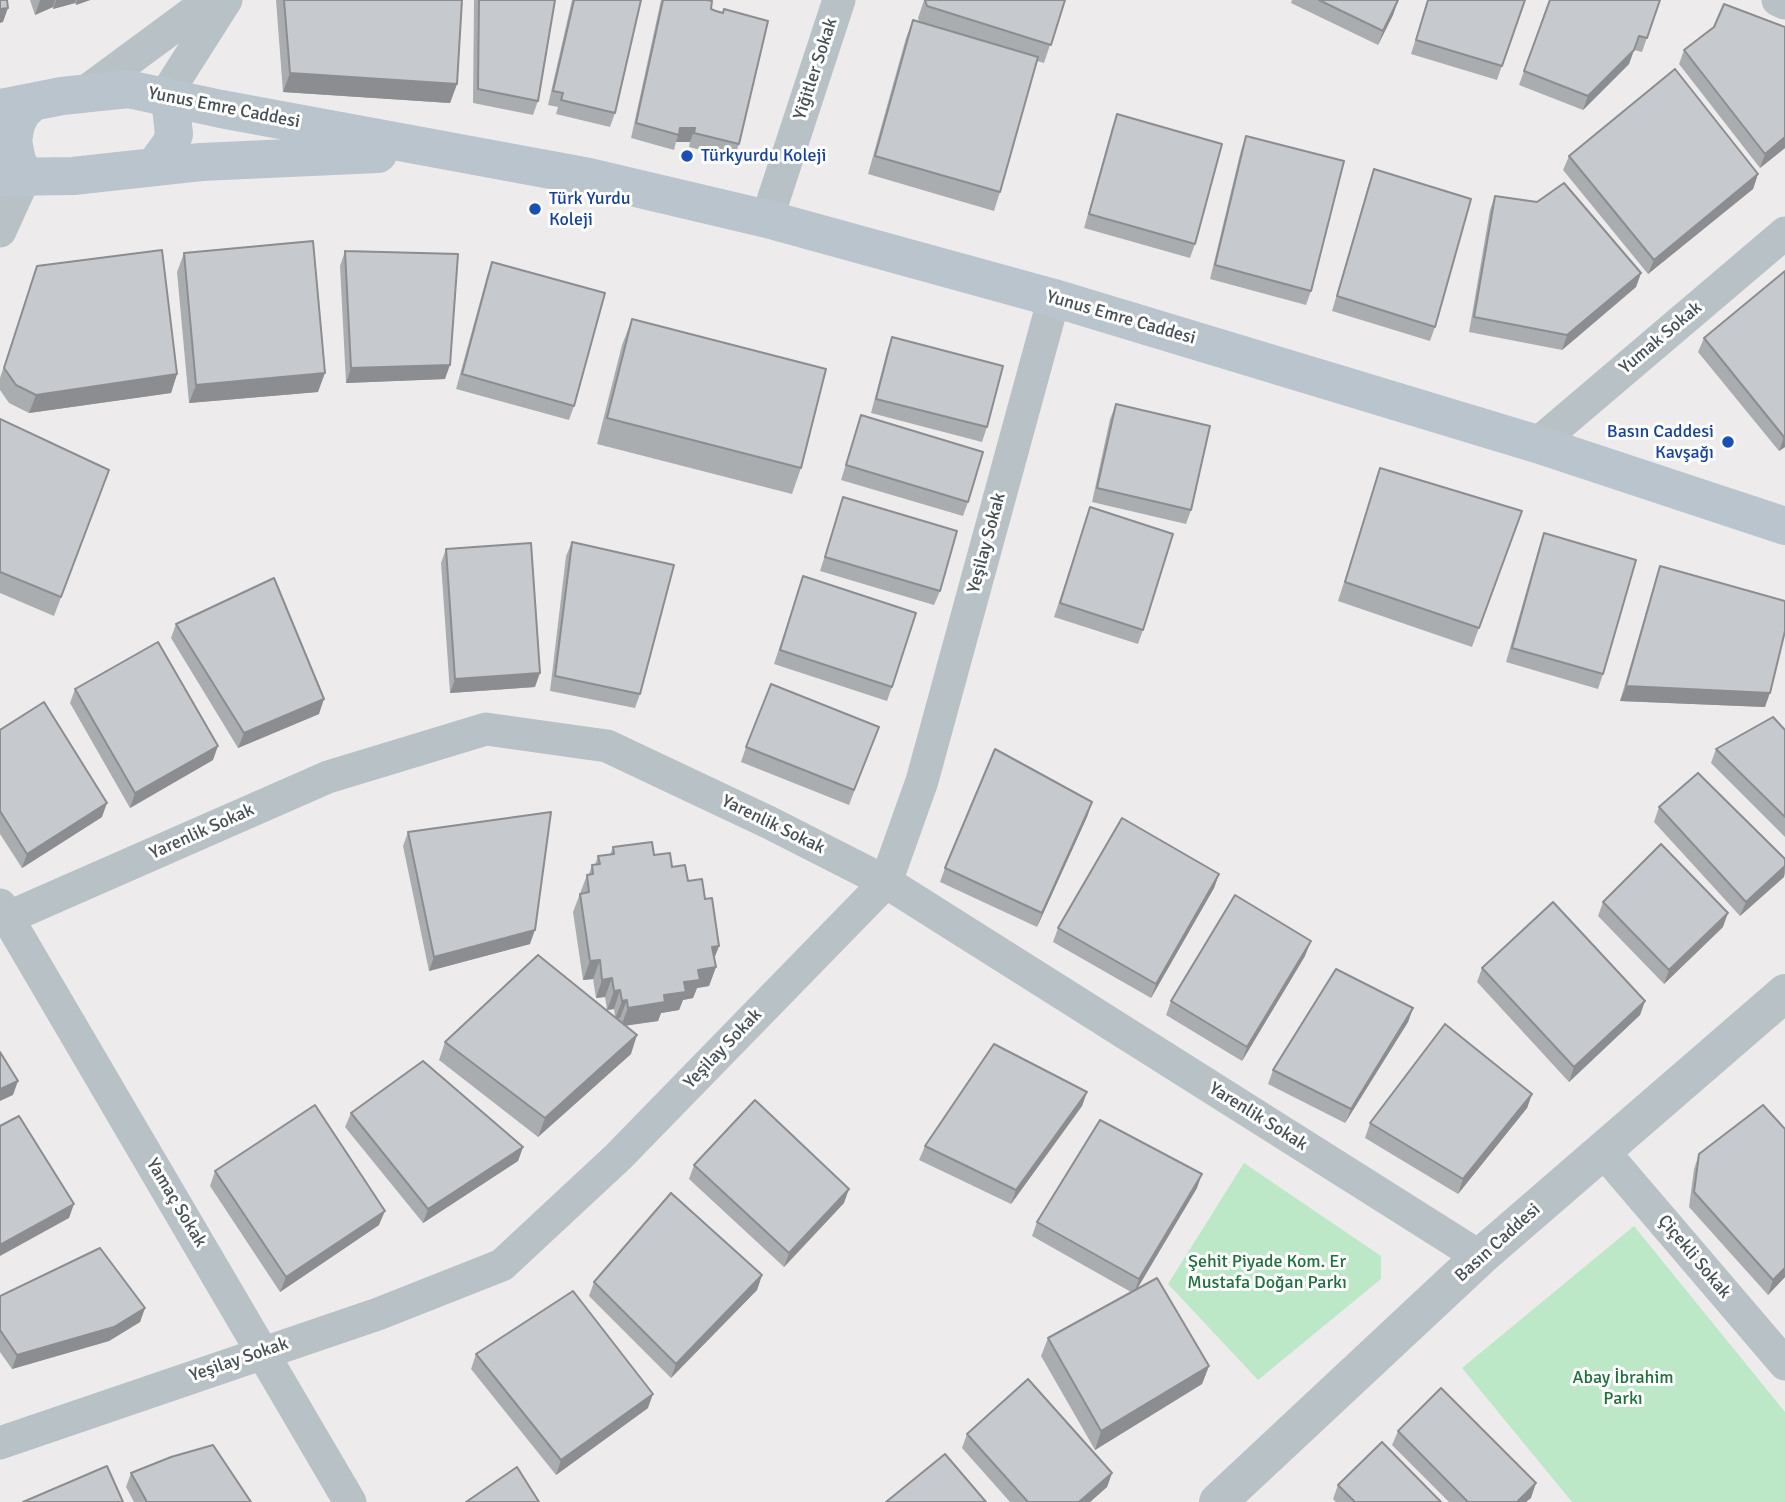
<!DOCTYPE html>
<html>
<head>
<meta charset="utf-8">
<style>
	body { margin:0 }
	canvas { display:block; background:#eeebec }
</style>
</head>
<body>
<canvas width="1785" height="1502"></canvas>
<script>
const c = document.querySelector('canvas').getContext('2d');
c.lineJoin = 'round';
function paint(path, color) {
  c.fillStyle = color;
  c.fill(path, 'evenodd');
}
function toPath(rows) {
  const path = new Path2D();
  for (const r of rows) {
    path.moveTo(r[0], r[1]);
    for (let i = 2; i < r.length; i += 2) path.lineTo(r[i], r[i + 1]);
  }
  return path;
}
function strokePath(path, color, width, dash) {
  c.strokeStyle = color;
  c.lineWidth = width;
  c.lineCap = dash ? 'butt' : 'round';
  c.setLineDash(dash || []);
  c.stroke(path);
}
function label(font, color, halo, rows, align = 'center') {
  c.font = font + ' Signika,sans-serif';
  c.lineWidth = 6;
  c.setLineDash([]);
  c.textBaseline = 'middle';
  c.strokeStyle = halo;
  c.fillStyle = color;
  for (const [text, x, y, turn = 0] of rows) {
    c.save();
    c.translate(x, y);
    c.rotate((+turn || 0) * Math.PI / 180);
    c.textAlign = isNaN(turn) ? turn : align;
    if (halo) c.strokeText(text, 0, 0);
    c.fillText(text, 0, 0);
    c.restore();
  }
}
paint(toPath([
	[1244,1163,1381,1256,1381,1279,1258,1380,1168,1284],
	[1634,1226,1785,1412,1785,1502,1572,1502,1462,1368]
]), '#bde8c8');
strokePath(toPath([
	[1778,0,1785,3],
	[84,93,210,0],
	[165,96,226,0],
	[767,219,839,0],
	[0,231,25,176],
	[1537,444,1785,233],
	[0,905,350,1502],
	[0,921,328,777,486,729,607,746,768,822,886,882,1480,1257],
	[1603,1151,1785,1364],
	[0,1443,378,1314,502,1265,618,1157,886,882,922,781,1054,298]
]), '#b8c2c6', 33);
strokePath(toPath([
	[1218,1502,1480,1257,1785,993]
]), '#b8c2c6', 38);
strokePath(toPath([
	[0,108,62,96,128,89,221,109,589,177,767,219,1054,298,1537,444,1785,526],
	[155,166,171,144,174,134,171,107,165,96],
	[25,176,17,161,13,141,16,124,22,112,33,102],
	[0,177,73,176,201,162,378,154]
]), '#b9c4cc', 38);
paint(toPath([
	[30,0,90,0,76,5,75,3,53,9,53,7,35,15],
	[276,0,462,0,457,84,450,103,283,92],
	[474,0,555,0,538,101,533,115,473,103],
	[572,0,641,0,615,113,610,127,556,114,558,107,548,105],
	[661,0,707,0,711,9,739,144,734,158,689,147,690,142,676,142,674,150,631,138],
	[924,0,1065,0,1044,63,1037,61,1000,192,994,211,868,174,906,38,913,20,919,21,918,18],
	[1292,0,1398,0,1393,15,1378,45,1291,3],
	[1428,0,1525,0,1497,80,1411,54],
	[1549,0,1660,0,1642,52,1634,50,1629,64,1583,110,1519,85],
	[1684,50,1785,148,1760,168,1679,64],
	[1117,114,1195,244,1190,258,1084,228,1112,128],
	[1246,136,1311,291,1306,305,1210,279,1241,150],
	[1569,156,1758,174,1753,189,1648,274,1563,170],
	[1374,169,1435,327,1430,341,1332,311,1369,183],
	[1495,196,1641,273,1636,287,1562,350,1469,332,1490,210],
	[345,251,445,379,346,383,340,266],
	[184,253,318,392,189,403,177,272],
	[492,262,574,406,569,420,456,389,487,276],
	[37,266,177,374,171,393,29,413,9,403,0,390,0,378],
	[1785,271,1785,447,1779,451,1698,352,1704,338],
	[632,319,801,468,792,494,597,444,622,345],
	[892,337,987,427,982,442,871,413,887,351],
	[1116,404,1191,510,1186,524,1092,502,1110,419],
	[861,415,968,502,963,516,841,480],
	[0,419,109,470,54,616,0,593],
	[1380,468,1522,511,1472,647,1338,601],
	[843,497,940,591,934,605,820,571],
	[1090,507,1143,630,1138,644,1054,617],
	[1544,533,1603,674,1598,689,1506,662,1539,547],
	[572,542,640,694,635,708,550,691,566,556],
	[446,549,535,687,450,693,441,563],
	[1660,566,1765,707,1620,701,1655,581],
	[803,576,892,687,887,701,774,664],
	[176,624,319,714,238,748,171,638],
	[75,689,213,760,130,808,70,703],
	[879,727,849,805,741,762,746,747],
	[0,730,102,817,22,868,0,834],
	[1785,730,1785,837,1711,763,1716,749],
	[1092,802,1087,817,1037,927,940,882,945,868],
	[1659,807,1785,859,1785,873,1784,877,1740,916,1654,822],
	[408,832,530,944,429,971,403,846],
	[613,847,654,855,672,867,705,899,719,946,714,959,716,967,709,986,697,988,693,998,683,1000,679,1010,661,1013,658,1021,625,1026,631,1054,538,1137,439,1060,445,1042,615,1017,614,1009,607,1010,605,997,596,998,593,979,583,980,573,912,587,875,589,874,592,865,595,865,598,856,610,855],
	[1219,874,1214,888,1151,998,1053,942,1058,928],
	[1603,902,1723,927,1664,984,1598,916],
	[1305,956,1242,1061,1166,1015,1171,1001],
	[1482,968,1645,1001,1640,1015,1569,1082,1477,982],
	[1413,1008,1408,1022,1345,1123,1268,1084,1273,1070],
	[1087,1092,1082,1106,1011,1204,919,1160,925,1146],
	[1532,1094,1527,1108,1458,1194,1365,1138,1370,1123],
	[351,1113,523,1147,518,1161,423,1223,345,1127],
	[1785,1129,1785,1277,1768,1295,1689,1207,1694,1169,1699,1154],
	[694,1165,844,1203,784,1267,689,1179],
	[215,1171,379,1225,280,1292,210,1186],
	[1197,1188,1137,1289,1209,1366,1202,1384,1095,1450,1041,1356,1048,1338,1131,1292,1032,1236,1037,1222],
	[762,1275,757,1290,671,1378,589,1296,594,1282],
	[0,1296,145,1308,140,1322,109,1341,12,1369,0,1352],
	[476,1354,648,1408,556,1475,471,1369],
	[1398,1431,1531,1498,1526,1502,1449,1502,1392,1445],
	[967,1434,1112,1473,1107,1487,1090,1502,1010,1502,962,1448],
	[131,1473,251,1502,134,1502,126,1487],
	[1338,1485,1441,1502,1336,1502,1333,1499]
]), '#aaadb0');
paint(toPath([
	[40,0,55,0,53,7,35,15],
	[56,0,76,0,75,3,53,9],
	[77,0,90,0,76,5],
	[1398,1,1393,15,1378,45,1383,31],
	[8,8,3,22,0,23,0,9],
	[1634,50,1629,64,1583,110,1588,96],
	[290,73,457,84,450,103,283,92],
	[680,128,695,128,690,142,676,142],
	[1785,137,1785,148,1760,168,1765,154],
	[1758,174,1753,189,1648,274,1654,260],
	[1641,273,1636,287,1562,350,1567,335],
	[450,365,445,379,346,383,351,368],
	[325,373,318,392,189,403,196,385],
	[177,374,171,393,29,413,36,395],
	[1784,437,1785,437,1785,447,1779,451],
	[540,673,535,687,450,693,455,679],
	[1626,686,1770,693,1765,707,1620,701],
	[324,699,319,714,238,748,244,733],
	[218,746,213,760,130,808,135,793],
	[1092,802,1087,817,1037,927,1042,913],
	[107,803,102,817,22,868,27,854],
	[1785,866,1784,877,1740,916,1746,902],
	[1219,874,1214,888,1151,998,1156,984],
	[1728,913,1723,927,1664,984,1669,970],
	[535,930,530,944,429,971,434,957],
	[1311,941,1305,956,1242,1061,1247,1047],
	[719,946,712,964,712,947],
	[600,960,593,979,583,980,590,961],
	[716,967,709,986,697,988,693,998,683,1000,679,1010,661,1013,658,1021,621,1026,628,1008,664,995,684,982,698,970],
	[612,978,605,997,596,998,602,980],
	[620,990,614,1009,607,1010,614,991],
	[627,1000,620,1018,615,1019,622,1001],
	[1645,1001,1640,1015,1569,1082,1574,1067],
	[1413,1008,1408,1022,1345,1123,1351,1109],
	[637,1035,631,1054,538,1137,545,1118],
	[18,1081,13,1095,0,1101,0,1089],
	[1087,1092,1082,1106,1011,1204,1016,1190],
	[1532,1094,1527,1108,1458,1194,1463,1179],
	[523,1147,518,1161,423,1223,428,1209],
	[1202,1174,1197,1188,1134,1294,1139,1279],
	[849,1189,844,1203,784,1267,789,1253],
	[74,1204,69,1218,0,1256,0,1245],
	[385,1211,379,1225,280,1292,286,1277],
	[1785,1268,1785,1277,1768,1295,1773,1280],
	[762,1275,757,1290,671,1378,676,1364],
	[145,1308,140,1322,109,1341,12,1369,17,1355],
	[1209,1366,1202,1384,1095,1450,1101,1431],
	[653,1394,648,1408,556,1475,561,1460],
	[1112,1473,1107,1487,1090,1502,1079,1502],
	[1536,1483,1531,1498,1526,1502,1517,1502]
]), '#8b8d90');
const building = toPath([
	[0,0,7,0,8,8,0,9,0,0],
	[284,0,462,0,457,84,290,73,284,0],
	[479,0,555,0,538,101,478,89,479,0],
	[574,0,641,0,615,113,561,100,563,93,553,91,574,0],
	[663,0,707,0,712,1,711,9,716,11,723,13,724,9,768,21,739,144,694,133,695,128,680,128,679,135,636,123,663,0],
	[925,0,1065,0,1051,45,927,6,925,0],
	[1319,0,1398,0,1383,31,1319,0],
	[1428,0,1525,0,1502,66,1416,40,1428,0],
	[1550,0,1660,0,1647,38,1639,36,1634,50,1588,96,1524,71,1550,0],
	[1724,4,1785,27,1785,137,1765,154,1684,50,1714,27,1724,4],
	[913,20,1038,57,1000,192,875,156,913,20],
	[1675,69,1758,174,1654,260,1569,156,1675,69],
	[1117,114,1222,144,1195,244,1089,214,1117,114],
	[1246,136,1344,161,1311,291,1215,265,1246,136],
	[1374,169,1471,199,1435,327,1337,296,1374,169],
	[1564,183,1641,273,1567,335,1474,317,1495,196,1537,202,1564,183],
	[313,241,325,373,196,385,184,253,313,241],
	[162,250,177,374,36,395,16,385,4,368,37,266,162,250],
	[345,251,458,254,450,365,351,368,345,251],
	[492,262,605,293,574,406,462,374,492,262],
	[1785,271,1785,437,1784,437,1704,338,1785,271],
	[632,319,826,369,801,468,607,418,632,319],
	[892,337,1003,366,987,427,876,399,892,337],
	[1116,404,1210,426,1191,510,1097,488,1116,404],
	[861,415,983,452,968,502,846,465,861,415],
	[0,419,109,470,61,597,0,572,0,419],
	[1380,468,1522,511,1479,628,1345,582,1380,468],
	[843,497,957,531,940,591,825,557,843,497],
	[1090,507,1173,534,1143,630,1060,603,1090,507],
	[1544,533,1636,560,1603,674,1512,648,1544,533],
	[572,542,674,565,640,694,555,676,572,542],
	[531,543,540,673,455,679,446,549,531,543],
	[1660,566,1785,601,1785,631,1770,693,1626,686,1660,566],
	[803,576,916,613,892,687,780,650,803,576],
	[274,578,324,699,244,733,176,624,274,578],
	[158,642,218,746,135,793,75,689,158,642],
	[771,684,879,727,854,790,746,747,771,684],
	[44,702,107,803,27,854,0,811,0,730,44,702],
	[1773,717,1785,730,1785,817,1716,749,1773,717],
	[995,749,1092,802,1042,913,945,868,995,749],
	[1698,773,1785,859,1785,866,1746,902,1659,807,1698,773],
	[551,812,535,930,434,957,408,832,551,812],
	[1122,818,1219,874,1156,984,1058,928,1122,818],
	[652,842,654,855,670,853,672,867,685,865,688,881,702,879,705,899,712,898,719,946,712,947,716,967,698,970,700,980,684,982,686,992,664,995,665,1002,628,1008,627,1000,622,1001,620,990,614,991,612,978,602,980,600,960,590,961,580,894,589,892,587,875,593,874,592,865,600,864,598,856,614,854,613,847,652,842],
	[1661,844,1728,913,1669,970,1603,902,1661,844],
	[1235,895,1311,941,1247,1047,1171,1001,1235,895],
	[1553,902,1645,1001,1574,1067,1482,968,1553,902],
	[538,955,637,1035,545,1118,445,1042,538,955],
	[1336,969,1413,1008,1351,1109,1273,1070,1336,969],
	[1445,1024,1532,1094,1463,1179,1370,1123,1445,1024],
	[994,1044,1087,1092,1016,1190,925,1146,994,1044],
	[0,1052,18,1081,0,1089,0,1052],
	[423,1061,523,1147,428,1209,351,1113,423,1061],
	[755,1100,849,1189,789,1253,694,1165,755,1100],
	[315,1105,385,1211,286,1277,215,1171,315,1105],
	[1763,1105,1785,1129,1785,1268,1773,1280,1694,1192,1699,1154,1763,1105],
	[19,1116,74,1204,0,1245,0,1126,19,1116],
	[1100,1120,1202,1174,1139,1279,1037,1222,1100,1120],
	[671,1193,762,1275,676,1364,594,1282,671,1193],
	[100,1248,145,1308,114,1327,17,1355,0,1330,0,1296,100,1248],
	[1157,1278,1209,1366,1101,1431,1048,1338,1157,1278],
	[573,1291,653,1394,561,1460,476,1354,573,1291],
	[1028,1379,1112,1473,1079,1502,1028,1502,967,1434,1028,1379],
	[1441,1388,1536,1483,1517,1502,1468,1502,1398,1431,1441,1388],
	[1382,1442,1441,1502,1355,1502,1338,1485,1382,1442],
	[213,1445,251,1502,147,1502,131,1473,171,1457,213,1445],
	[945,1454,986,1502,886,1502,945,1454],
	[107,1466,123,1502,23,1502,107,1466],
	[517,1467,539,1502,466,1502,517,1467]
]);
paint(building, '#c6c9cd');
strokePath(building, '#8b8d90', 2);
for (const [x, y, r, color] of [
	[687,156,7,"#1a4fb4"],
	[535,209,7,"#1a4fb4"],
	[1728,442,7,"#1a4fb4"]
]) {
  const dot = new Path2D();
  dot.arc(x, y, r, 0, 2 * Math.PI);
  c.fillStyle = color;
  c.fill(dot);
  strokePath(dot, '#fff', 2.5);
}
label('18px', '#465156', '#fff', [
	["Yiğitler Sokak",816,69,-72],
	["Yunus Emre Caddesi",224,108,11],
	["Yunus Emre Caddesi",1121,318,16],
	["Yumak Sokak",1661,338,-40],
	["Yeşilay Sokak",987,543,-75],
	["Yarenlik Sokak",773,825,26],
	["Yarenlik Sokak",202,832,-24],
	["Yeşilay Sokak",723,1049,-46],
	["Yarenlik Sokak",1258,1117,32],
	["Yamaç Sokak",176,1203,59],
	["Basın Caddesi",1498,1243,-42],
	["Çiçekli Sokak",1694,1257,50],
	["Yeşilay Sokak",239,1360,-19]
]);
label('18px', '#164399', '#fff', [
	["Türkyurdu Koleji",701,156],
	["Türk Yurdu",549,199],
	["Koleji",549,220],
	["Basın Caddesi",1714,432,"right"],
	["Kavşağı",1714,453,"right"]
], 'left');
label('18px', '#206f3d', '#fff', [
	["Şehit Piyade Kom. Er",1267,1262],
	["Mustafa Doğan Parkı",1267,1283],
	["Abay İbrahim",1623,1378],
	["Parkı",1623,1399]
]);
</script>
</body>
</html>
